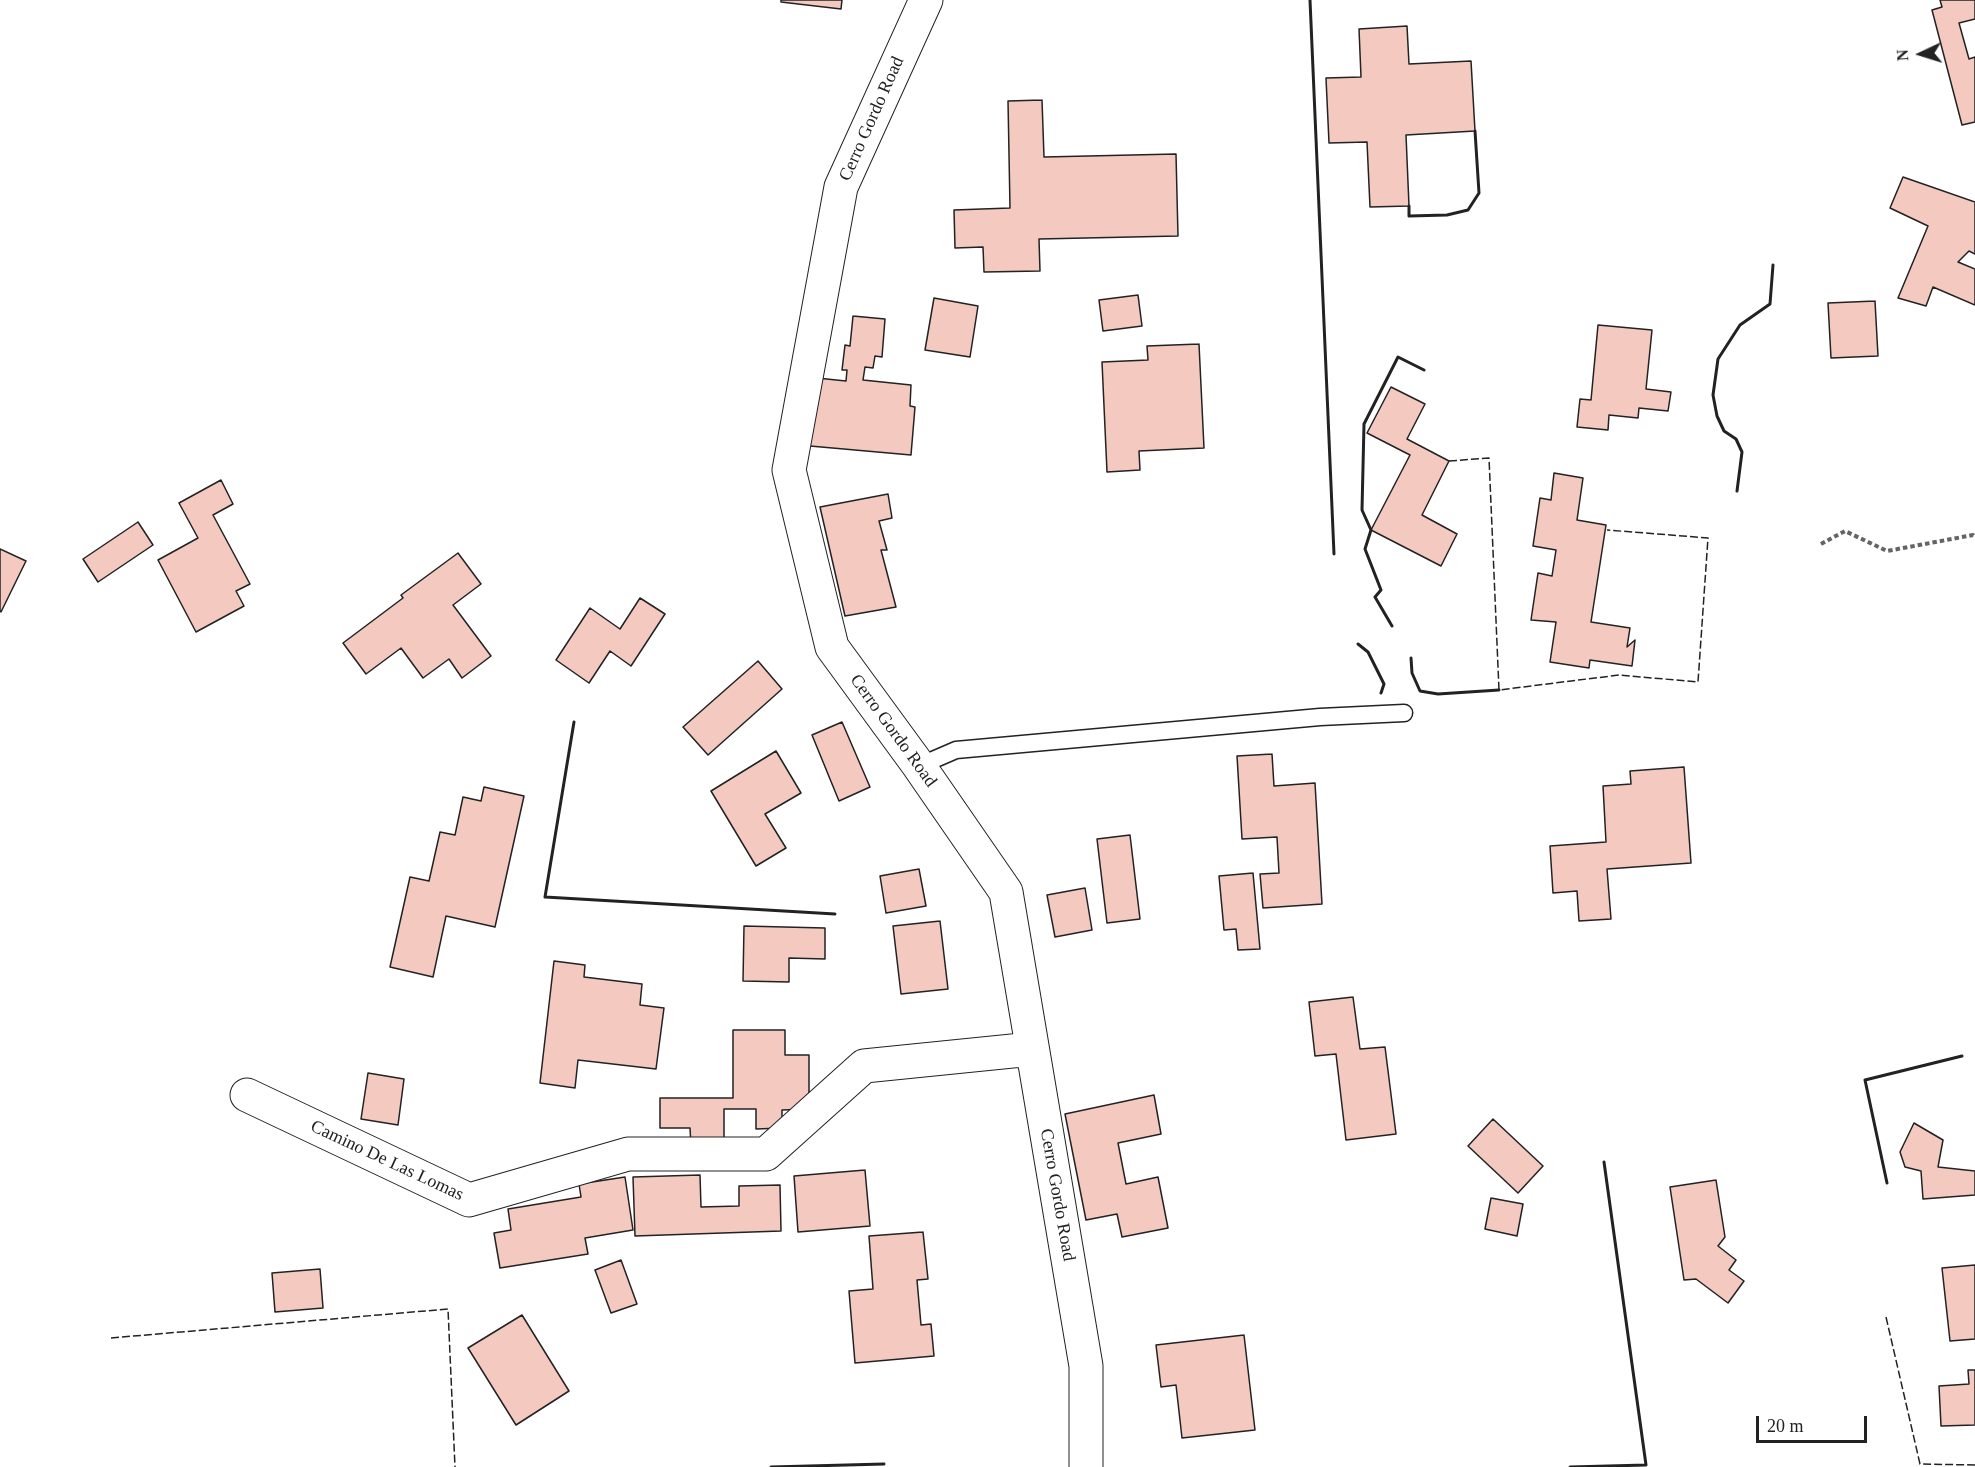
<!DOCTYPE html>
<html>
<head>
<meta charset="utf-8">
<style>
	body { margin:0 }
	#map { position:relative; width:1975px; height:1467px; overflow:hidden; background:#fff; font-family:Georgia,serif }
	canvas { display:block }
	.north { position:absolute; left:1891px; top:24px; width:60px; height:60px; -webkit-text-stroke:4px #fff; paint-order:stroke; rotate:266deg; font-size:16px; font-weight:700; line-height:24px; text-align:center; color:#222 }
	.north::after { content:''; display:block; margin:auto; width:21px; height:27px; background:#222; clip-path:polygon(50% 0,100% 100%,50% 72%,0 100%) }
	.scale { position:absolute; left:1756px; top:1416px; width:111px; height:27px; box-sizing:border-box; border:3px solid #222; border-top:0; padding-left:8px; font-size:18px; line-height:21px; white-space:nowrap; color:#222; -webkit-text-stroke:4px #fff; paint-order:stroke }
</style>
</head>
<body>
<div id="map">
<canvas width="1975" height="1467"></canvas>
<div class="north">N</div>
<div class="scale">20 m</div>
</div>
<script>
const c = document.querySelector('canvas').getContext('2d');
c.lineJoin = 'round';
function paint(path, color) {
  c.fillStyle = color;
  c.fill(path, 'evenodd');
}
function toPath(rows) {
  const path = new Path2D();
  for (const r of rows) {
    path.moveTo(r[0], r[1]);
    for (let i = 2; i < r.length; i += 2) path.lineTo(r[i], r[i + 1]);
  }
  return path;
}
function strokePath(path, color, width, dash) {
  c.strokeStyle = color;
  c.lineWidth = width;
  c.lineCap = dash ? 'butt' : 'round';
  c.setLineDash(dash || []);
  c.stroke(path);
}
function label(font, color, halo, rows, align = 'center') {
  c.font = font + ' Georgia,serif';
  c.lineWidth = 4.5;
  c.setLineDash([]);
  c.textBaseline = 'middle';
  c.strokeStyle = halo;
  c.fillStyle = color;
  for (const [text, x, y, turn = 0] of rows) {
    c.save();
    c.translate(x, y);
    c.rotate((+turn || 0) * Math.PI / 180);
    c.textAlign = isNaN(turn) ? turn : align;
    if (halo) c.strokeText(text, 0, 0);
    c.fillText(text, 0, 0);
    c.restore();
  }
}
const building = toPath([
	[781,0,842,0,841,9,781,2,781,0],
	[1940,0,1975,0,1975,19,1959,23,1969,59,1975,57,1975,122,1962,125,1932,10,1942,7,1940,0],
	[1407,26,1409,64,1471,61,1475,131,1406,135,1409,206,1370,207,1367,142,1329,143,1326,78,1361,77,1359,29,1407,26],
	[1042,100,1044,157,1176,154,1178,236,1039,239,1040,271,984,272,983,247,955,248,954,210,1010,208,1008,101,1042,100],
	[1903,177,1975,202,1975,254,1969,251,1958,262,1975,269,1975,305,1933,287,1926,306,1898,298,1928,226,1890,208,1903,177],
	[1138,295,1142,326,1103,331,1099,300,1138,295],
	[934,298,978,306,970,357,925,350,934,298],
	[1875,301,1878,356,1831,358,1828,303,1875,301],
	[853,316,885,319,882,357,875,356,873,368,865,367,863,380,911,385,910,406,915,407,911,455,810,446,817,378,846,381,847,370,842,370,845,345,850,346,853,316],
	[1598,325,1652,330,1646,389,1671,392,1668,411,1639,408,1638,418,1609,415,1608,430,1577,427,1580,399,1591,400,1598,325],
	[1199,344,1204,448,1139,451,1140,470,1107,472,1102,362,1148,360,1147,346,1199,344],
	[1391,387,1425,404,1407,439,1449,461,1422,515,1457,534,1441,566,1371,530,1410,455,1367,433,1391,387],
	[1554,473,1583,478,1577,520,1606,525,1591,622,1630,628,1627,647,1635,640,1632,666,1590,660,1589,668,1550,662,1556,622,1531,620,1538,573,1552,576,1556,550,1533,546,1540,498,1551,500,1554,473],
	[221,480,233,504,213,515,250,584,236,591,244,606,196,632,158,560,198,538,179,503,221,480],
	[888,494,892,518,879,521,887,550,881,550,896,607,845,616,820,507,888,494],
	[138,522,153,545,98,582,83,559,138,522],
	[0,549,26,561,1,612,0,611,0,549],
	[458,553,481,584,453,605,491,656,462,678,449,659,423,678,401,648,366,674,343,643,403,598,401,595,458,553],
	[640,598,665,614,631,666,610,651,589,683,556,660,590,608,620,629,640,598],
	[758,661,782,689,708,755,683,727,758,661],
	[842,722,870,787,839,801,812,735,842,722],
	[776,751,801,793,765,814,786,848,756,866,711,791,776,751],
	[1272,754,1274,786,1315,783,1322,904,1263,908,1260,874,1279,873,1277,837,1242,839,1237,756,1272,754],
	[1684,767,1691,863,1607,869,1611,919,1579,921,1577,891,1553,893,1550,846,1606,842,1603,786,1631,784,1630,771,1684,767],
	[484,787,524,796,495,927,446,916,433,977,390,967,410,877,429,881,440,832,455,835,463,797,481,801,484,787],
	[1130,835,1140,919,1107,923,1097,839,1130,835],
	[919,869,926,906,886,913,880,876,919,869],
	[1253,873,1260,949,1238,950,1236,929,1224,930,1219,876,1253,873],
	[1085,888,1092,930,1055,937,1047,895,1085,888],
	[940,921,948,989,901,994,893,926,940,921],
	[744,926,825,928,825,959,789,958,789,982,743,981,744,926],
	[554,961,585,965,584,977,642,984,640,1005,664,1008,656,1069,578,1060,575,1088,540,1083,554,961],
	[1353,997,1360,1049,1385,1047,1396,1134,1346,1140,1336,1054,1315,1056,1309,1002,1353,997],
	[733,1030,785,1030,785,1055,809,1055,809,1109,782,1110,782,1128,756,1129,756,1109,724,1109,724,1145,691,1145,690,1128,660,1128,660,1098,733,1098,733,1030],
	[368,1073,404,1079,398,1125,361,1119,368,1073],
	[1154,1095,1161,1134,1118,1143,1126,1184,1158,1177,1168,1228,1122,1237,1117,1214,1086,1220,1065,1114,1154,1095],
	[1493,1119,1543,1166,1518,1193,1468,1146,1493,1119],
	[1914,1123,1943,1140,1938,1167,1975,1171,1975,1195,1923,1199,1921,1171,1905,1167,1900,1152,1914,1123],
	[865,1170,870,1226,798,1232,794,1176,865,1170],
	[700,1175,701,1207,739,1206,739,1186,780,1185,781,1231,635,1236,633,1177,700,1175],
	[625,1177,633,1230,585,1238,588,1254,500,1268,494,1233,511,1230,508,1209,581,1197,579,1184,625,1177],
	[1716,1180,1725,1237,1718,1246,1736,1260,1729,1270,1744,1281,1728,1303,1696,1279,1684,1280,1670,1187,1716,1180],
	[1491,1198,1523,1204,1517,1236,1485,1229,1491,1198],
	[923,1232,928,1279,917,1280,921,1325,931,1324,934,1356,855,1363,849,1291,873,1289,869,1236,923,1232],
	[621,1260,637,1304,611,1313,595,1270,621,1260],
	[1975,1265,1975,1339,1950,1341,1942,1268,1975,1265],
	[320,1269,323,1308,275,1312,272,1273,320,1269],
	[522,1315,569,1391,516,1425,468,1348,522,1315],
	[1244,1335,1255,1430,1182,1438,1176,1385,1161,1387,1156,1345,1244,1335],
	[1968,1370,1975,1370,1975,1425,1941,1426,1939,1386,1969,1384,1968,1370]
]);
paint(building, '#f3c9c0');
strokePath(building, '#222', 1.5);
const service = toPath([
	[919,766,956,750,1320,717,1404,713]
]);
const minor = toPath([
	[926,0,841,187,789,470,832,647,919,766,1006,892,1086,1366,1086,1467],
	[247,1095,469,1200,628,1154,766,1154,864,1066,1032,1049]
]);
strokePath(service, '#222', 19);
strokePath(minor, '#222', 35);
strokePath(toPath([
	[1821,544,1845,531,1887,551,1973,535,1975,537]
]), '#646464', 4, [4.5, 3]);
strokePath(service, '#fff', 16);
strokePath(minor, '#fff', 33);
strokePath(toPath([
	[1449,461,1489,458,1499,690,1619,675,1698,682,1708,538,1607,530],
	[1886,1317,1920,1464,1975,1465],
	[111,1338,448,1309,455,1467]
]), '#222', 1.5, [8, 3]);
strokePath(toPath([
	[1310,0,1334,554],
	[1409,206,1409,216,1447,215,1468,210,1479,193,1475,131],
	[1737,491,1742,452,1736,439,1724,431,1717,416,1713,395,1718,359,1740,325,1770,304,1773,265],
	[1392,626,1375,597,1381,590,1365,549,1371,530,1362,510,1364,424,1398,357,1424,370],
	[1358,644,1368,652,1384,684,1381,693],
	[1411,658,1412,673,1420,691,1438,694,1499,690],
	[574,722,545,897,835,914],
	[1887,1183,1865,1080,1962,1056],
	[771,1467,884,1464],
	[1570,1467,1646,1465,1604,1162]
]), '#222', 3);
label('18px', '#222', '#fff', [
	["Cerro Gordo Road",872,119,-66],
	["Cerro Gordo Road",893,731,54],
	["Camino De Las Lomas",387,1161,25],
	["Cerro Gordo Road",1057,1195,80]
]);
</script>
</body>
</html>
